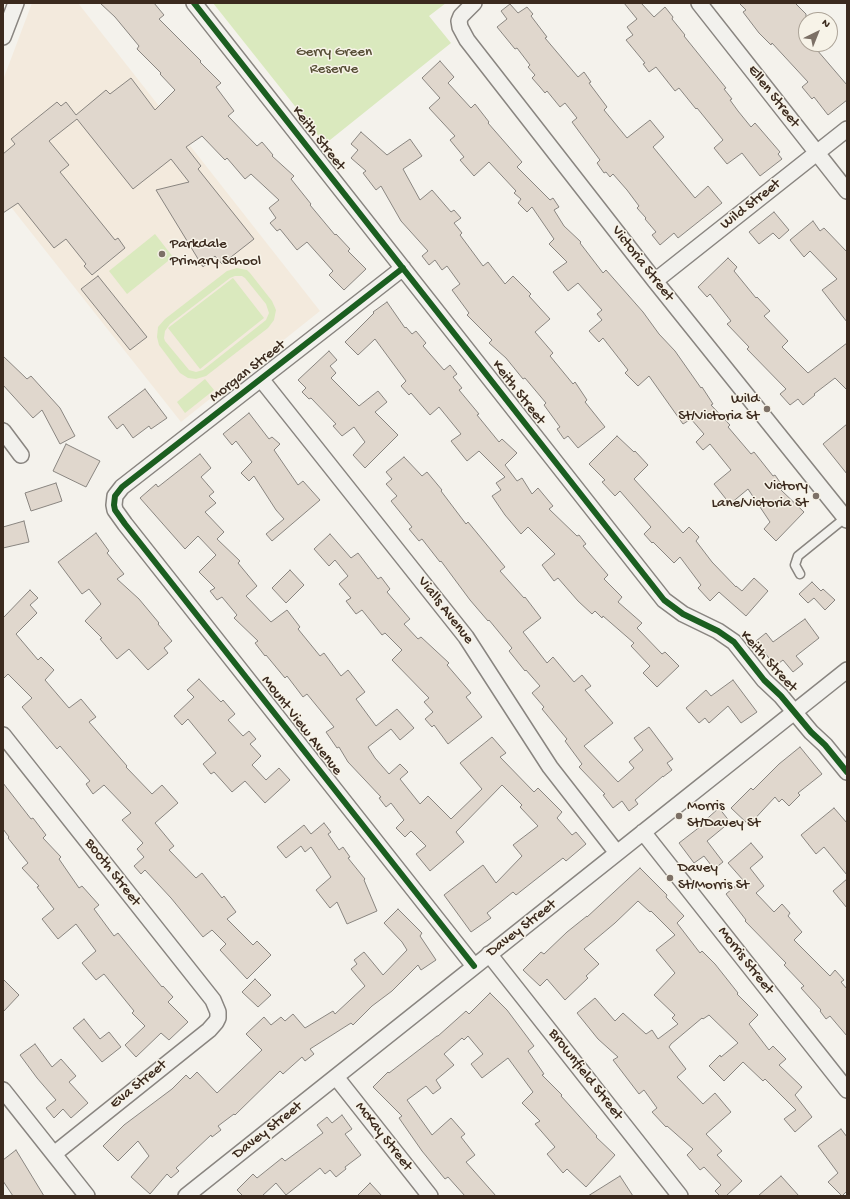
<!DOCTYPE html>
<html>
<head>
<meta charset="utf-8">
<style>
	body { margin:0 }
	#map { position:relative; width:850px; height:1199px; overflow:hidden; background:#f4f2ec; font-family:"Gochi Hand",sans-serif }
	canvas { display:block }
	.frame { position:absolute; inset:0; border:4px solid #3b2a1e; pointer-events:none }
	.north { position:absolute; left:798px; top:12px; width:40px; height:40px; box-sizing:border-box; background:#f7f3e8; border:1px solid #aca397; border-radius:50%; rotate:43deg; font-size:11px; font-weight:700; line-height:16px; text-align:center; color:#3b2a1e }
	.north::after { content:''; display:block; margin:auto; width:14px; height:18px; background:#7c7066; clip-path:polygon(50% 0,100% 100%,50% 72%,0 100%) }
</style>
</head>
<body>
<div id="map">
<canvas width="850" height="1199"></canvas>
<div class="frame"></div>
<div class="north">N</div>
</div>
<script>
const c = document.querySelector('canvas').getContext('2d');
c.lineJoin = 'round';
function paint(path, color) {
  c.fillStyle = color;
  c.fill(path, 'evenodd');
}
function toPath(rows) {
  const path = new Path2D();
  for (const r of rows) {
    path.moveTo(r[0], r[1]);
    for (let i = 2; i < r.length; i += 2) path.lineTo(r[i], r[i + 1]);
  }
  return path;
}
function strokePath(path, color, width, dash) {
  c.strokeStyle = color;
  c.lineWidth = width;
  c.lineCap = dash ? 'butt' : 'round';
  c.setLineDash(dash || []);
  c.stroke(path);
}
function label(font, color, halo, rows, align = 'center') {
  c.font = font + ' "Gochi Hand",sans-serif';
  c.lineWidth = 3;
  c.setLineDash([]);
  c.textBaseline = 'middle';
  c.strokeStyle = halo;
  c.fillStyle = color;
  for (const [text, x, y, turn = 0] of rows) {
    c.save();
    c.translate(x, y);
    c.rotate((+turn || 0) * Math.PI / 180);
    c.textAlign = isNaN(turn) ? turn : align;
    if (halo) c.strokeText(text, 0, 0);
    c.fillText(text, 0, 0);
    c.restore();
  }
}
paint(toPath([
	[32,3,78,3,320,311,181,422,3,197,3,80]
]), '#f3eadd');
paint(toPath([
	[213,3,446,3,429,16,451,43,325,144],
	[155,234,173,257,127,294,109,271],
	[237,268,247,270,250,273,272,301,276,310,274,320,268,328,206,376,196,379,188,378,180,373,159,345,157,337,158,327,165,319,227,271],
	[235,276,242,276,245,278,266,304,269,313,266,320,203,370,196,372,189,370,165,341,164,338,165,331,170,324,230,278],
	[233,278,264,318,200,369,168,328],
	[205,379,214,390,185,413,177,402]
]), '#dae9be');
const building = toPath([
	[100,3,154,3,164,15,159,19,201,61,200,62,221,83,216,87,234,111,228,116,257,146,262,142,273,155,272,156,294,176,291,179,311,204,310,205,335,235,336,234,350,249,348,251,366,269,344,290,329,275,333,271,307,242,297,250,280,229,277,231,270,223,276,218,269,208,279,200,251,174,245,179,227,158,225,160,202,136,186,147,201,166,198,169,254,239,222,264,215,256,203,267,156,190,189,182,171,159,133,189,77,119,49,141,69,165,60,172,115,240,118,238,125,248,92,275,84,266,86,264,66,239,54,248,18,203,3,213,3,154,15,144,11,139,57,102,61,106,66,102,76,115,106,90,110,94,131,78,155,110,175,90,160,74,161,73,137,49,139,46,115,17,100,3],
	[624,3,641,3,654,17,665,7,673,17,672,19,685,35,684,36,726,88,724,89,732,99,730,100,738,111,751,127,755,123,780,152,778,154,782,159,760,176,742,153,727,164,714,148,723,140,697,108,696,109,679,88,675,91,656,67,649,72,643,64,645,63,626,40,633,35,627,27,637,19,624,3],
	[739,3,795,3,806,14,806,44,824,44,817,50,847,85,847,100,828,115,814,97,812,99,802,87,808,82,772,43,771,45,759,33,743,12,746,10,739,3],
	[510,4,518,13,527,7,533,14,531,16,547,37,545,38,578,77,584,72,591,82,589,83,607,107,604,110,627,138,650,120,664,137,653,147,695,198,708,186,722,203,678,238,674,233,660,245,652,235,656,232,645,219,646,218,637,208,639,206,627,190,613,174,610,177,606,172,604,173,597,163,600,160,572,122,577,118,565,103,560,107,547,91,545,93,540,87,532,78,535,75,528,67,530,65,517,48,515,49,497,27,507,19,501,11,510,4],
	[440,61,454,77,448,83,471,108,475,104,489,122,488,123,522,162,517,167,550,200,553,198,559,207,554,210,564,226,581,242,580,243,603,273,606,270,643,312,659,334,675,351,701,388,702,387,713,404,711,405,730,425,728,427,751,454,754,452,773,476,775,475,784,488,781,490,804,512,776,541,764,529,770,522,748,489,730,504,714,484,731,470,710,444,703,450,696,442,704,434,691,419,683,424,649,376,638,386,625,373,628,370,603,338,599,342,589,331,602,320,597,314,602,310,578,283,568,291,553,272,567,262,549,244,554,239,532,207,527,212,518,203,521,199,514,193,516,191,489,162,474,176,460,160,464,157,450,140,455,136,429,108,440,98,422,78,440,61],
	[361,132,387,155,410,139,422,156,403,169,420,200,432,190,451,212,454,210,461,218,454,223,462,233,460,235,483,266,488,262,505,284,513,276,531,294,529,296,550,319,535,332,553,353,550,356,573,384,575,382,587,400,585,402,605,427,578,448,568,436,564,439,557,429,560,427,544,405,546,403,525,378,523,379,506,358,489,343,492,340,467,315,469,313,452,290,460,284,447,266,442,270,435,260,429,265,422,256,428,251,401,221,381,186,376,190,363,173,366,171,351,158,358,150,351,144,361,132],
	[774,212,789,230,779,239,773,233,759,244,749,232,774,212],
	[813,221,820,231,824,228,847,252,847,322,822,290,837,279,810,251,804,257,790,240,813,221],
	[728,258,737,267,734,271,756,298,757,297,770,311,764,316,788,341,782,347,808,373,847,343,847,390,835,378,814,394,815,395,803,405,798,399,790,405,780,394,786,389,747,349,749,347,727,324,731,321,710,294,707,297,698,287,728,258],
	[98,276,147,337,130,350,81,289,98,276],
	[387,302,405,328,406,327,412,334,416,331,426,343,423,346,444,370,450,365,457,374,453,377,462,388,459,390,479,414,477,415,499,442,502,439,517,453,505,465,517,481,522,478,532,494,538,488,553,506,549,509,577,536,579,535,586,544,583,546,608,575,604,579,622,597,618,602,642,623,637,628,662,654,665,652,679,666,657,687,643,673,650,666,631,646,634,643,603,616,602,618,595,611,592,614,578,601,558,578,554,581,542,565,555,554,528,527,521,534,505,515,492,496,501,490,496,483,505,477,479,451,467,461,451,441,461,434,439,407,430,415,411,393,409,395,401,386,406,381,375,339,358,355,345,342,374,313,373,312,387,302],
	[329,351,337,360,330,366,336,373,331,378,359,406,378,391,387,402,375,412,398,435,365,468,353,455,365,442,354,427,342,436,333,426,336,424,311,398,309,399,302,392,306,388,298,380,329,351],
	[3,356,27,379,31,376,60,408,75,436,60,444,42,410,33,418,3,385,3,356],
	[145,389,167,418,151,429,149,426,133,438,123,424,117,429,108,417,145,389],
	[249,413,269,439,272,437,280,444,274,450,298,485,303,481,320,500,272,541,266,534,284,519,276,510,254,476,249,481,241,473,252,462,236,441,232,445,223,434,249,413],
	[847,424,847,474,823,444,847,424],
	[617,436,634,452,635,451,648,465,634,479,683,533,689,527,699,537,696,541,712,562,736,587,736,586,742,591,754,578,768,591,746,616,719,592,710,601,698,588,701,585,680,557,674,563,653,542,652,543,644,534,651,527,620,491,615,496,602,482,605,480,589,464,617,436],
	[66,444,100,461,86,487,53,471,66,444],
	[200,454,211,468,201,477,214,492,209,496,216,503,205,512,224,532,217,539,240,561,238,563,257,586,246,596,271,622,287,610,300,627,298,629,320,656,324,653,341,676,348,670,365,692,356,699,376,726,397,709,414,728,400,740,391,729,368,747,375,758,389,774,400,764,408,772,400,779,420,804,428,796,451,819,482,789,460,763,492,737,506,753,500,757,534,792,538,788,562,812,557,818,572,835,576,832,586,844,566,861,563,858,516,895,513,892,487,913,491,918,471,932,444,895,483,865,496,883,522,856,513,845,538,826,520,807,522,805,502,785,456,832,464,842,430,871,416,854,426,846,411,831,405,837,396,828,404,820,391,803,386,807,379,798,381,797,348,762,339,747,337,748,326,732,334,727,307,694,303,697,287,676,285,678,266,655,265,656,255,643,258,641,234,618,237,615,222,597,217,600,210,591,215,588,199,572,216,555,198,536,185,549,140,498,156,484,158,487,200,454],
	[404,457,422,476,427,472,442,490,441,491,466,524,468,522,505,567,500,571,524,598,525,597,541,618,523,632,547,663,553,657,574,682,582,675,591,686,585,690,613,723,584,746,618,782,634,768,629,762,643,750,634,738,649,727,673,759,667,763,672,770,663,777,663,776,635,800,638,804,629,811,622,801,613,808,603,795,605,794,579,767,582,764,565,741,567,739,542,709,544,707,532,693,540,686,526,670,525,671,509,651,512,648,489,620,488,621,470,600,441,561,440,562,422,539,419,541,409,529,412,527,391,501,397,496,386,484,392,479,386,472,404,457],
	[56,483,62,501,31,511,25,493,56,483],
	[24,521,29,542,3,548,3,527,24,521],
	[96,533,109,551,107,553,124,574,117,579,139,599,159,623,158,624,172,641,164,648,168,653,148,670,129,649,117,659,100,639,102,638,85,621,101,604,89,589,82,594,58,562,96,533],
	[330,534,351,558,358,553,378,579,381,577,390,589,387,592,410,619,404,624,418,639,421,637,449,663,447,665,471,693,466,697,482,717,448,744,434,725,432,727,425,719,433,712,424,702,429,698,392,660,402,650,385,633,382,635,362,610,356,614,346,601,351,598,339,584,348,576,335,560,329,566,314,549,330,534],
	[290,570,304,585,286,603,272,588,290,570],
	[812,582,821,591,823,589,835,600,825,610,814,598,808,603,799,594,812,582],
	[30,590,38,598,30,605,37,613,16,634,38,660,41,657,54,670,45,680,69,708,81,699,96,717,89,722,127,766,126,767,152,794,162,785,178,803,155,823,174,846,169,850,196,878,202,873,222,898,224,896,236,912,227,919,253,945,257,941,271,955,247,979,220,950,226,944,212,930,203,937,171,898,145,870,141,874,134,866,144,857,137,849,143,843,122,820,131,813,104,785,93,794,86,784,90,781,60,746,57,749,22,707,32,698,8,674,3,679,3,618,30,590],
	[805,619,819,638,796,656,803,664,793,672,783,660,775,666,756,641,766,633,773,642,805,619],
	[199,679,221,702,223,700,235,714,228,720,243,736,249,731,256,739,250,744,261,756,252,765,266,780,279,768,290,780,265,803,245,781,232,792,214,772,211,774,203,764,216,753,188,719,182,725,174,716,194,697,187,690,199,679],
	[733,680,757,712,741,723,728,706,709,723,705,718,699,723,686,708,706,690,711,696,733,680],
	[800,747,822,774,798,793,800,795,789,806,782,799,779,802,775,797,749,825,731,808,751,788,753,790,779,764,800,747],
	[3,783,31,819,33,818,46,835,43,838,61,857,59,859,79,888,82,886,99,905,94,909,114,936,118,933,162,987,163,986,173,997,168,1002,188,1022,169,1040,161,1033,136,1057,125,1045,145,1026,132,1013,134,1011,104,974,96,980,82,963,96,951,76,924,58,939,42,919,54,909,37,887,39,886,22,868,28,863,8,838,9,837,3,829,3,783],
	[719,808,730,822,707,841,723,862,714,869,704,856,694,863,679,843,701,826,700,825,719,808],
	[834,808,847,823,847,875,824,847,816,854,801,835,834,808],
	[324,823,331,832,328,834,339,850,343,847,350,857,348,858,365,879,364,880,377,911,347,924,337,902,330,908,316,890,331,877,311,847,305,852,301,846,286,858,277,847,304,825,311,834,324,823],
	[751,843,763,857,750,868,764,886,756,893,774,912,782,904,790,913,788,916,802,932,794,940,830,976,835,970,844,980,841,982,847,989,847,1036,830,1016,826,1019,820,1011,821,1010,801,988,804,986,784,965,786,963,745,921,746,920,726,894,743,880,728,863,751,843],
	[640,868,667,895,666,897,684,916,677,923,700,953,702,951,715,964,738,993,737,994,758,1015,749,1024,769,1050,773,1046,786,1059,779,1065,802,1087,795,1095,812,1117,795,1132,784,1119,796,1110,765,1079,763,1081,743,1062,724,1081,709,1066,720,1055,721,1057,738,1043,709,1015,703,1019,702,1018,671,1044,669,1047,686,1069,677,1077,703,1104,715,1093,731,1112,706,1134,722,1151,717,1155,742,1181,726,1196,720,1196,715,1191,721,1185,704,1167,700,1170,687,1155,693,1149,667,1126,666,1127,652,1112,657,1108,644,1090,639,1094,613,1060,618,1057,598,1039,577,1013,595,998,615,1021,623,1013,646,1034,652,1030,658,1039,678,1024,672,1018,675,1015,654,995,675,973,656,950,675,935,651,911,650,912,638,901,615,923,584,949,599,964,586,976,588,978,565,1000,547,979,540,986,523,970,541,952,544,954,567,932,587,916,587,917,640,868],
	[847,879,847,908,833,891,847,879],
	[398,909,422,933,420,936,436,960,421,970,418,965,392,991,372,1006,353,1025,351,1023,310,1049,314,1054,305,1061,302,1057,283,1074,280,1071,235,1115,234,1114,218,1126,221,1130,212,1137,211,1135,176,1168,179,1171,171,1178,167,1174,150,1194,131,1177,149,1156,138,1141,118,1161,103,1146,124,1125,172,1089,186,1075,190,1079,197,1072,217,1093,262,1050,246,1034,264,1017,271,1025,281,1017,285,1021,293,1014,305,1028,333,1011,335,1014,365,986,351,969,357,964,354,960,364,952,383,975,407,950,402,942,384,923,398,909],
	[3,979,19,995,3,1012,3,979],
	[255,979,271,995,258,1007,242,992,255,979],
	[490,993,507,1010,534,1046,528,1051,544,1074,542,1075,562,1095,561,1096,597,1136,596,1137,615,1155,586,1187,567,1169,563,1173,547,1154,555,1147,535,1124,540,1121,522,1103,533,1092,508,1058,482,1078,471,1064,483,1054,468,1036,464,1040,462,1038,444,1054,454,1065,436,1080,441,1088,433,1094,426,1086,407,1100,432,1135,451,1118,465,1134,461,1137,475,1155,466,1162,496,1196,465,1196,448,1177,445,1179,422,1151,399,1118,402,1116,373,1087,388,1072,389,1073,437,1036,438,1036,466,1011,469,1014,490,993],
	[84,1019,100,1039,109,1032,121,1047,102,1062,73,1028,84,1019],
	[35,1044,52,1067,61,1059,76,1076,69,1082,88,1103,71,1118,63,1109,54,1118,46,1108,56,1100,37,1078,20,1055,35,1044],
	[342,1115,352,1129,345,1134,361,1155,345,1167,346,1169,336,1177,330,1170,325,1174,320,1168,286,1195,276,1183,262,1196,243,1196,237,1190,253,1174,257,1178,282,1158,285,1161,323,1133,317,1125,327,1117,332,1123,342,1115],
	[841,1129,847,1137,847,1191,842,1196,828,1182,838,1173,818,1146,841,1129],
	[16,1150,44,1196,13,1196,3,1181,3,1160,16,1150],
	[620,1176,633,1196,588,1196,620,1176],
	[781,1176,799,1196,758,1196,781,1176],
	[370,1183,382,1196,357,1196,370,1183]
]);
paint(building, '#e0d7cd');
strokePath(building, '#898580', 1);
const lane = toPath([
	[800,574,795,565,798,556,845,518]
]);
const street = toPath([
	[194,3,664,600,683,614,718,631,734,642,764,680,781,696,811,732,825,745,847,772],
	[474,3,461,16,459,21,460,27,467,40,655,281,847,520],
	[699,3,847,191],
	[3,37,16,3],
	[403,268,122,487,115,496,114,505,115,510,125,524,474,966],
	[655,281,847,129],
	[261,379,466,637,550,767,617,853],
	[3,431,21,455],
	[3,735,213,1000,218,1012,218,1018,216,1022,209,1030,54,1154],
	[643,832,847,1090],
	[489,954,680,1196],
	[336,1077,430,1196],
	[3,1090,87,1196],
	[186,1196,847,670]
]);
strokePath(lane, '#898580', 11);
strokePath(street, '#898580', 18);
strokePath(lane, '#f2f1ed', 8);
strokePath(street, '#f2f1ed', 15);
strokePath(toPath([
	[194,3,664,600,683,614,718,631,734,642,764,680,781,696,811,732,825,745,847,772],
	[403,268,122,487,115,496,114,505,115,510,125,524,474,966]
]), '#1b5e20', 6);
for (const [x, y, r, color] of [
	[162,254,4,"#7c7066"],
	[767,409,4,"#7c7066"],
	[816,496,4,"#7c7066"],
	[679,816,4,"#7c7066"],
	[670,878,4,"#7c7066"]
]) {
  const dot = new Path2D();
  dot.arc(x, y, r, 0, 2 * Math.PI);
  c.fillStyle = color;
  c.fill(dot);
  strokePath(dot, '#f7f3e8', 1.5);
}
label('15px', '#574f36', '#f7f3e8', [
	["Gerry Green",334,53],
	["Reserve",334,70]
]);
label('15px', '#3b2a1e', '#f7f3e8', [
	["Ellen Street",773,97,52],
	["Keith Street",318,139,52],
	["Wild Street",751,205,-38],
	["Victoria Street",642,264,52],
	["Morgan Street",248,372,-38],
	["Keith Street",518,393,52],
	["Vialls Avenue",445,611,52],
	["Keith Street",768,662,48],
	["Mount View Avenue",301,726,52],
	["Booth Street",112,873,52],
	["Davey Street",522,929,-38],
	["Morris Street",745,961,52],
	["Brownfield Street",585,1075,52],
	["Eva Street",139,1085,-39],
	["Davey Street",268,1131,-38],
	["McKay Street",383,1137,52]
]);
label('15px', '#3b2a1e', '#f7f3e8', [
	["Parkdale",170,245],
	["Primary School",170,262],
	["Wild",759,400,"right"],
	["St/Victoria St",759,417,"right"],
	["Victory",808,487,"right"],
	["Lane/Victoria St",808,504,"right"],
	["Morris",687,807],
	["St/Davey St",687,824],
	["Davey",678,869],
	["St/Morris St",678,886]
], 'left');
</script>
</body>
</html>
